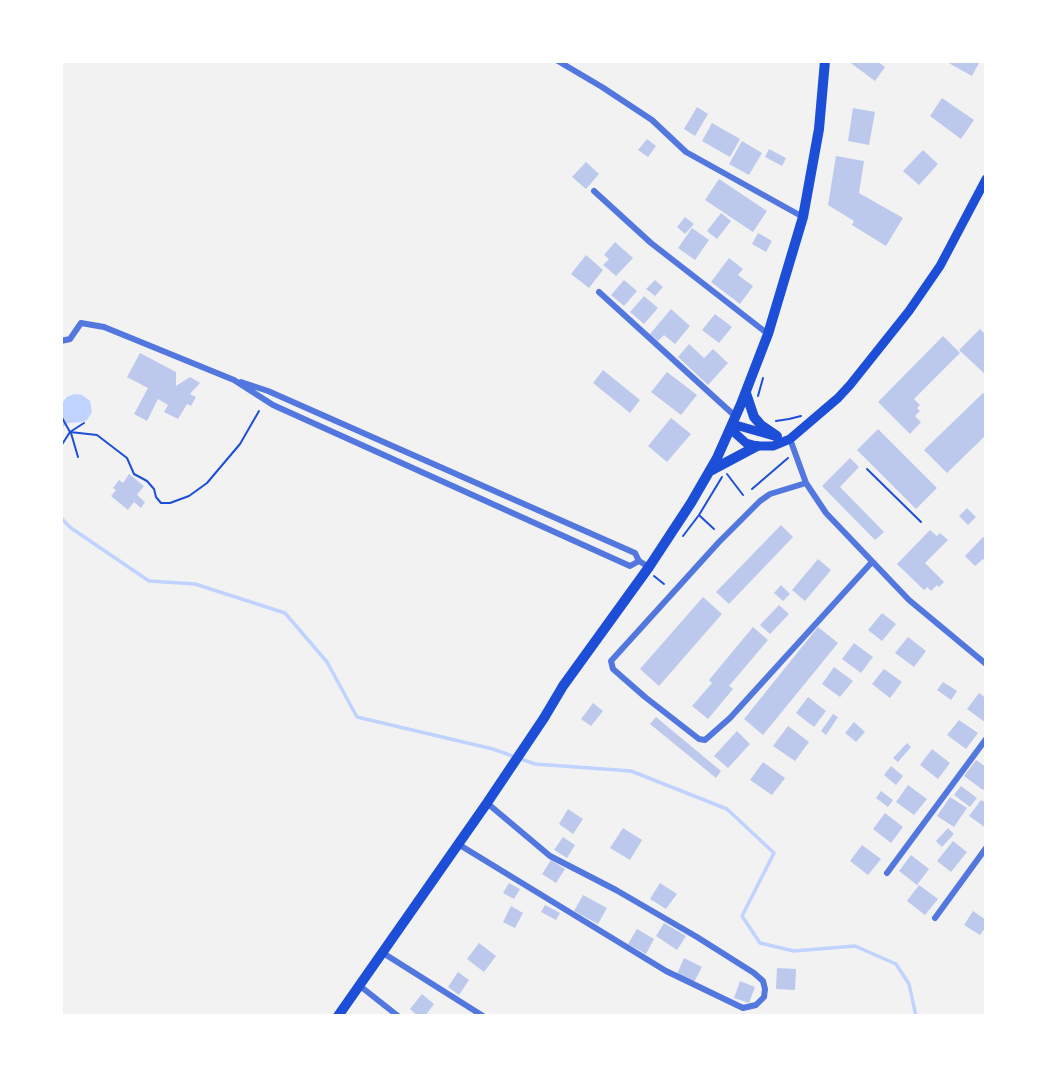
<!DOCTYPE html>
<html>
<head>
<meta charset="utf-8">
<style>
	body { margin:0 }
	#map { position:relative; width:1047px; height:1077px; overflow:hidden; background:#f2f2f2; font-family:"Work Sans",sans-serif }
	canvas { display:block }
	.frame { position:absolute; inset:0; border:63px solid #fff; pointer-events:none }
</style>
</head>
<body>
<div id="map">
<canvas width="1047" height="1077"></canvas>
<div class="frame"></div>
</div>
<script>
const c = document.querySelector('canvas').getContext('2d');
c.lineJoin = 'round';
function paint(path, color) {
  c.fillStyle = color;
  c.fill(path, 'evenodd');
}
function toPath(rows) {
  const path = new Path2D();
  for (const r of rows) {
    path.moveTo(r[0], r[1]);
    for (let i = 2; i < r.length; i += 2) path.lineTo(r[i], r[i + 1]);
  }
  return path;
}
function strokePath(path, color, width, dash) {
  c.strokeStyle = color;
  c.lineWidth = width;
  c.lineCap = dash ? 'butt' : 'round';
  c.setLineDash(dash || []);
  c.stroke(path);
}
paint(toPath([
	[74,394,82,395,90,401,92,412,87,420,83,422,68,423,64,426,61,431,61,404,67,397]
]), '#bfd3fe');
strokePath(toPath([
	[61,518,71,528,149,581,195,584,285,613,327,662,357,717,493,749,535,764,631,771,727,809,774,853,742,916,760,943,794,951,855,946,896,964,909,984,916,1016]
]), '#bfd3fe', 3.5);
paint(toPath([
	[848,61,877,61,885,67,875,81],
	[945,61,980,61,972,76],
	[942,98,974,120,961,139,930,116],
	[697,107,708,114,695,136,684,129],
	[853,108,875,112,869,145,848,141],
	[712,123,740,139,730,157,702,141],
	[647,139,656,146,648,157,638,150],
	[742,141,762,153,749,175,729,164],
	[769,149,786,158,782,166,765,157],
	[923,150,938,164,919,185,903,171],
	[836,156,864,161,859,193,903,218,886,246,852,225,854,221,828,205],
	[586,162,599,174,586,189,572,177],
	[719,179,767,211,753,232,705,200],
	[721,213,731,221,717,239,707,231],
	[685,217,694,224,685,234,677,227],
	[692,228,709,240,695,260,678,248],
	[758,233,772,241,766,252,752,244],
	[615,242,633,258,616,276,603,265,609,259,604,255],
	[586,255,603,270,589,288,571,274],
	[729,258,743,269,738,275,753,286,740,304,711,282],
	[624,280,637,291,624,306,611,295],
	[655,280,663,287,655,296,646,289],
	[644,296,658,308,644,324,630,312],
	[671,309,690,326,675,344,664,335,658,341,650,334],
	[715,314,732,327,719,343,702,330],
	[980,329,986,335,986,375,959,350],
	[943,336,960,353,914,399,920,405,917,408,920,411,915,416,921,422,910,434,878,402],
	[689,344,704,358,713,349,728,363,708,385,678,357],
	[140,353,176,372,176,386,190,377,200,383,190,394,196,397,191,406,187,404,178,419,164,412,168,405,158,399,147,421,134,414,148,388,127,377],
	[603,370,640,400,630,413,593,383],
	[667,372,697,395,681,415,651,392],
	[983,393,986,395,986,435,947,473,924,450],
	[671,418,691,434,667,462,648,446],
	[878,429,937,488,916,509,857,450],
	[850,458,859,467,840,487,884,532,875,540,822,486],
	[129,474,144,486,137,495,145,502,141,508,134,502,128,510,111,496,116,490,113,488,119,480,123,483],
	[967,508,976,517,968,525,959,516],
	[781,525,793,537,729,604,716,592],
	[930,530,937,536,940,533,948,540,925,563,944,582,939,587,937,585,931,591,927,587,924,590,897,564],
	[983,537,986,539,986,561,983,559,975,566,965,556],
	[818,559,831,570,805,601,792,590],
	[781,585,790,594,783,601,774,593],
	[703,597,722,614,659,686,640,669],
	[779,605,789,614,770,634,760,625],
	[882,613,896,624,882,641,868,630],
	[753,627,768,640,729,686,733,689,708,719,692,706,712,683,709,680],
	[818,627,838,643,763,735,744,719],
	[908,637,926,651,914,667,895,653],
	[854,643,873,657,861,673,842,659],
	[834,667,853,681,840,697,822,684],
	[884,669,902,682,890,698,872,684],
	[943,682,957,691,951,700,937,690],
	[979,693,986,698,986,723,967,709],
	[808,697,826,711,814,727,796,713],
	[593,703,603,711,591,726,581,719],
	[833,714,838,717,826,735,821,731],
	[656,717,721,771,716,778,650,724],
	[959,720,978,733,966,749,947,735],
	[854,722,865,732,856,742,845,733],
	[788,726,809,742,795,761,773,746],
	[737,731,750,744,728,768,714,756],
	[907,743,911,747,898,762,893,758],
	[932,749,950,763,938,779,920,765],
	[976,760,986,767,986,786,983,790,964,776],
	[763,762,785,778,772,795,750,780],
	[891,766,903,776,896,785,884,775],
	[908,785,927,799,914,815,896,802],
	[961,786,977,798,970,807,954,795],
	[881,791,893,800,888,807,876,798],
	[950,797,967,808,954,827,937,816],
	[981,800,986,803,986,828,969,816],
	[568,809,583,819,573,834,559,824],
	[885,813,903,827,891,843,873,829],
	[623,828,642,840,630,860,610,848],
	[948,828,954,834,942,847,936,841],
	[563,837,575,845,567,858,554,850],
	[953,841,967,852,951,872,937,861],
	[862,845,881,859,868,875,850,861],
	[911,855,929,869,917,885,899,871],
	[551,860,565,869,556,883,542,874],
	[509,883,520,889,514,899,503,893],
	[660,883,677,894,666,909,650,899],
	[919,885,938,899,925,915,907,901],
	[583,895,607,908,598,924,574,911],
	[545,905,560,913,556,920,541,912],
	[511,906,523,913,515,928,503,922],
	[973,911,986,920,986,927,980,935,964,925],
	[664,923,686,936,677,950,656,936],
	[637,929,654,939,646,954,628,944],
	[479,943,496,956,484,972,467,959],
	[684,958,702,967,694,982,677,974],
	[777,968,796,969,795,990,776,989],
	[458,972,469,980,459,995,448,987],
	[740,981,755,987,749,1003,734,998],
	[422,994,434,1004,425,1016,418,1016,410,1009]
]), '#bdc9ec');
strokePath(toPath([
	[758,396,763,378],
	[61,416,70,432,97,435,127,458,134,474,147,481,154,489,156,497,161,503,170,503,189,496,207,483,240,444,259,411],
	[776,421,789,419,801,416],
	[71,433,78,457],
	[61,446,70,432,84,423],
	[867,469,921,522],
	[727,474,743,495],
	[752,489,788,458],
	[700,516,714,529],
	[683,536,699,515,722,477],
	[654,576,664,584]
]), '#1d4ed8', 2);
strokePath(toPath([
	[558,61,602,87,652,120,686,152,803,217],
	[594,191,651,243,768,334],
	[599,292,735,416],
	[61,341,70,339,81,323,104,327,234,380,273,405,630,566,639,561,649,567],
	[241,382,268,391,635,553,639,561],
	[790,439,806,483,826,513,909,600,986,664],
	[806,483,770,494,760,501,719,542,611,661,613,669,645,697,699,739,705,740,730,718,872,562],
	[458,844,666,971,743,1008,756,1005,764,997,765,989,763,981,754,973,697,937,616,890,550,856,487,803],
	[887,873,986,739],
	[935,918,986,848],
	[383,953,483,1016],
	[360,986,398,1016]
]), '#5277de', 6);
strokePath(toPath([
	[732,424,736,434,746,443,757,446,773,446,790,439,838,398,850,385,909,311,940,266,986,179],
	[732,424,774,436]
]), '#1d4ed8', 9);
strokePath(toPath([
	[746,393,754,417,761,425,777,436],
	[710,471,757,446],
	[338,1016,487,803,544,718,563,686,649,567,691,503,717,458,741,404,768,334,803,217,819,129,825,61]
]), '#1d4ed8', 10);
</script>
</body>
</html>
